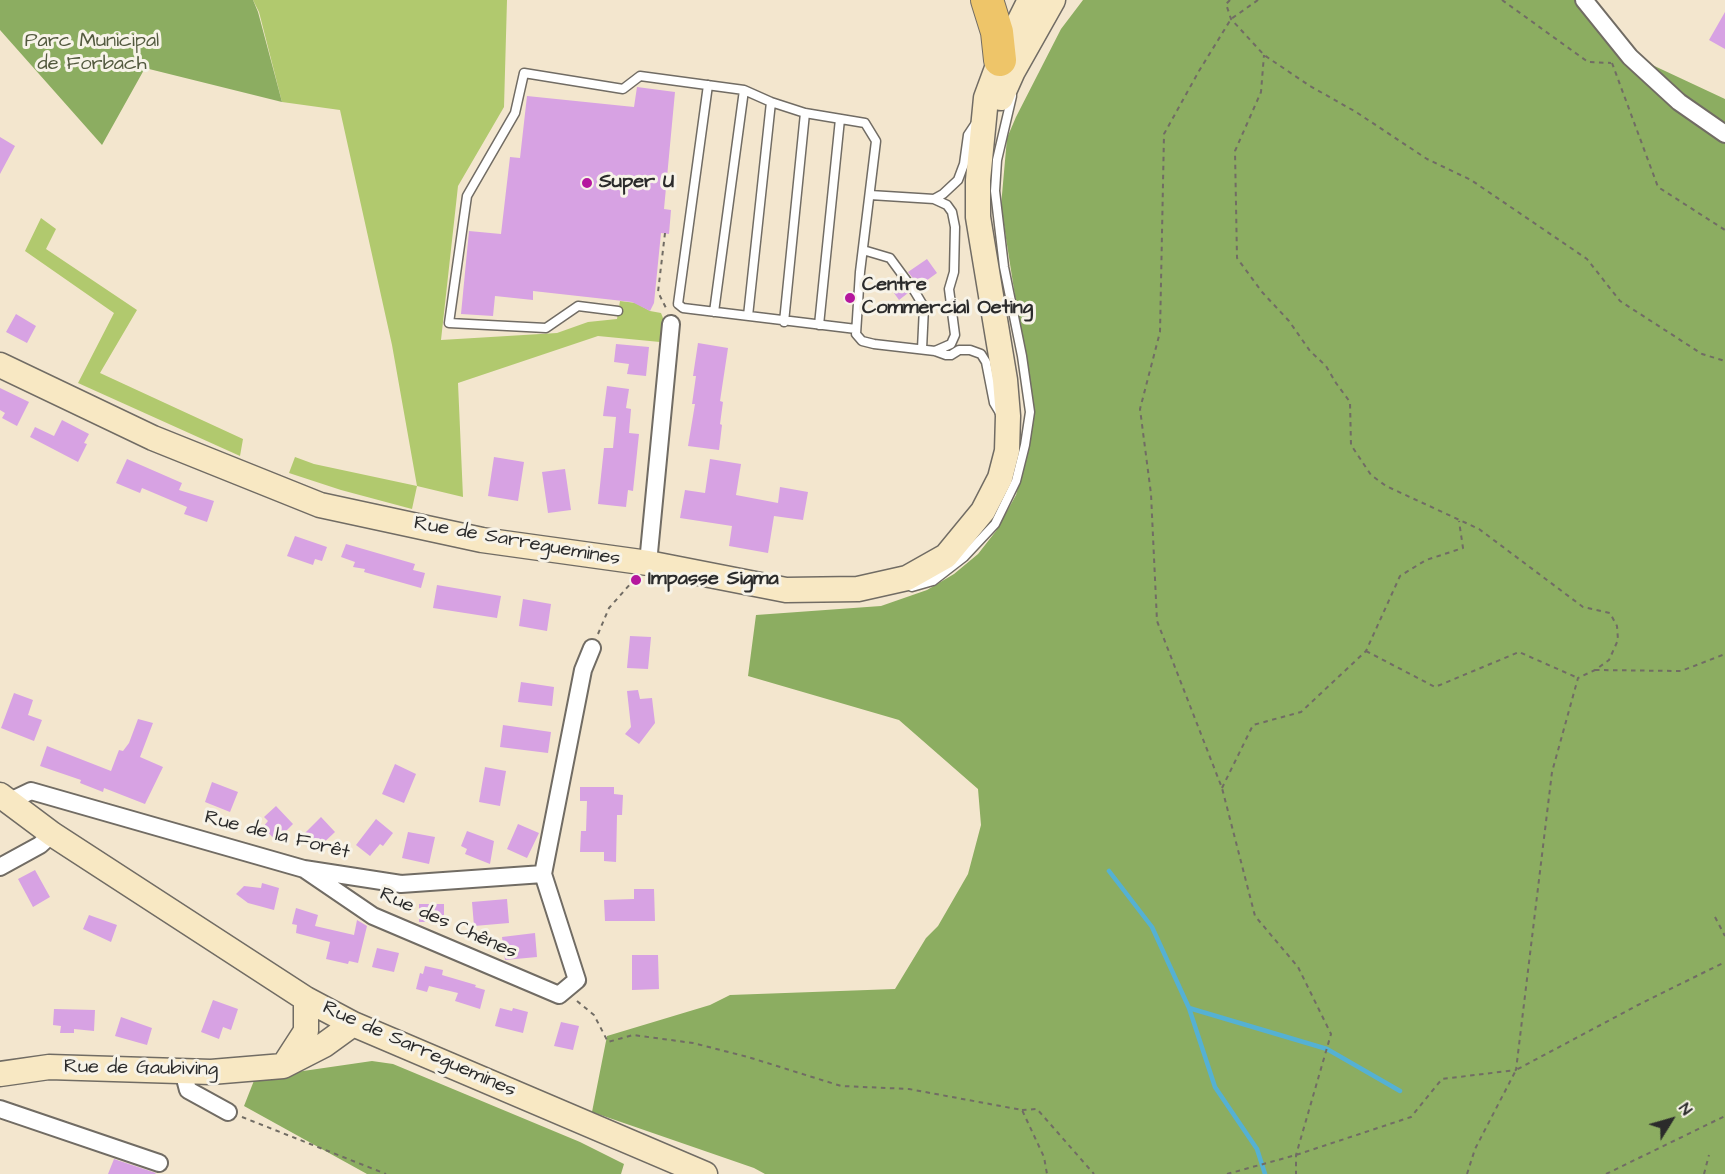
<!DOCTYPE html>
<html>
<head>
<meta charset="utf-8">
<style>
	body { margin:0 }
	#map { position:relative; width:1725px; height:1174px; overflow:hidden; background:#f3e6ce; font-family:"Architects Daughter",sans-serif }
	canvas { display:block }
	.north { position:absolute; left:1641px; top:1090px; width:60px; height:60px; -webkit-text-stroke:4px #f7f3e8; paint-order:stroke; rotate:53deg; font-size:16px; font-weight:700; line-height:24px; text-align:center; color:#2b2b2b }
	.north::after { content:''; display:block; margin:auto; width:21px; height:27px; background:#2b2b2b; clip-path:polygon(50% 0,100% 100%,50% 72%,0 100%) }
</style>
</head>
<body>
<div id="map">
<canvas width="1725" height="1174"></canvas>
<div class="north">N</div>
</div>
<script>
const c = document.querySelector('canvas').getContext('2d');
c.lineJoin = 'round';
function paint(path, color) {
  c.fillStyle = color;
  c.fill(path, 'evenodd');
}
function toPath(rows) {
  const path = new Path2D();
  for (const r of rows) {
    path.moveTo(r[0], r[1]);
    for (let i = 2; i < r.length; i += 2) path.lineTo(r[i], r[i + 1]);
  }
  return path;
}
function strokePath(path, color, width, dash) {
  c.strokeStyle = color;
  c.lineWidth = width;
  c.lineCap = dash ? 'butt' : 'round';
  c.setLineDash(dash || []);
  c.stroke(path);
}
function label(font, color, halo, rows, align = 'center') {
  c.font = font + ' "Architects Daughter",sans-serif';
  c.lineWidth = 6;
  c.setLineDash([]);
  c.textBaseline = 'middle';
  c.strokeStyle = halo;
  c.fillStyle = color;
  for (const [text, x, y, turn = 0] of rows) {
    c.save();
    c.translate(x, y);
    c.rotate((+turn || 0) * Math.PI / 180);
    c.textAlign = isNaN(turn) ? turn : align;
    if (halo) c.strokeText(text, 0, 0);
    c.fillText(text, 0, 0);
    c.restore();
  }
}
paint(toPath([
	[253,0,507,0,504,107,458,186,441,340,557,333,588,322,617,319,620,301,636,303,650,311,661,313,665,323,660,342,598,336,458,383,463,497,417,486,412,509,341,490,289,473,295,457,314,464,417,486,392,345,340,110,282,102,259,12],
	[41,218,56,229,46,249,137,310,100,373,243,439,240,456,78,383,114,313,25,251]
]), '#b1c96e');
paint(toPath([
	[0,0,253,0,258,12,282,102,145,68,102,145,0,30],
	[1083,0,1586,0,1648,63,1725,99,1725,1174,765,1174,754,1168,592,1112,607,1036,710,1005,730,995,895,989,926,938,938,926,968,874,981,825,978,789,899,720,748,676,756,615,881,606,927,590,954,574,978,554,996,531,1016,495,1028,452,1034,418,1001,206,1007,138,1016,117,1061,29],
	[372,1061,393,1064,580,1142,624,1164,621,1174,367,1174,244,1106,255,1078]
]), '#8cad61');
strokePath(toPath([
	[1109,871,1152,927,1189,1008,1327,1049,1400,1091],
	[1189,1008,1215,1087,1257,1149,1265,1174]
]), '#55b1d3', 4.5);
paint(toPath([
	[1725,12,1725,49,1709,40],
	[637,87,675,92,664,209,671,210,669,234,661,233,654,303,650,311,632,302,533,291,533,300,495,296,493,316,461,314,469,231,501,234,510,157,520,158,527,96,634,107],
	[0,137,15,146,0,174],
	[927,259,937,273,919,286,908,272],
	[898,279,908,293,899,300,889,286],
	[16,314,36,326,27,343,6,332],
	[698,343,728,348,720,401,723,402,720,424,722,425,719,450,688,446,695,404,692,404,696,376,693,376],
	[616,344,649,347,646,376,627,374,629,364,614,362],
	[607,386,629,389,626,408,631,409,629,433,639,434,633,491,628,490,626,507,598,504,604,448,613,448,616,417,603,416],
	[0,388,29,402,17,426,2,418,5,413,0,410],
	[62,420,89,434,84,443,87,444,78,462,30,437,35,427,54,436],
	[494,457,524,462,518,501,488,496],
	[127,459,182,483,179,490,214,501,207,522,184,514,187,507,142,488,140,493,116,483],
	[710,459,741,464,736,495,778,503,780,487,808,492,803,520,774,516,768,553,729,546,732,526,680,518,685,490,705,493],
	[565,469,571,510,548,513,542,472],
	[295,536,327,547,322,561,315,559,313,565,287,556],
	[346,544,415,564,413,570,425,573,421,588,364,572,365,569,353,567,355,562,341,557],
	[437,585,501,596,497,618,433,608],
	[523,599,551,604,547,631,519,626],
	[630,636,651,637,648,669,627,668],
	[521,682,554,687,552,706,518,702],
	[638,690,640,699,652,698,655,723,639,744,625,734,631,727,627,691],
	[14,693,33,700,28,715,42,720,34,741,1,728],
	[138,719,153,723,140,757,163,767,145,804,104,788,103,792,80,783,81,780,40,766,47,746,111,771,119,750,123,751,129,743],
	[503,725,551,732,548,753,500,747],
	[395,764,416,774,404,803,382,794],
	[485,767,506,771,500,806,479,802],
	[212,782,238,792,230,812,205,802],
	[580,787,614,787,614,794,623,795,622,815,617,815,616,862,604,861,604,852,580,852,581,831,586,831,587,801,580,801],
	[276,806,293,824,276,841,263,827,268,821,264,817],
	[321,817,335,832,317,849,303,835],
	[376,819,393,833,383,846,380,844,370,856,356,845],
	[518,824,539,833,527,858,507,849],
	[467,831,494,841,490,864,465,854,467,849,461,846],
	[408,832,435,837,429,864,402,858],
	[35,870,50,897,33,907,18,879],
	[262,883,279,888,274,910,248,903,236,894,244,886,261,888],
	[634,889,654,889,655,921,605,921,604,900,634,899],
	[507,899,509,923,474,926,472,902],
	[419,904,444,904,444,922,419,922],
	[296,908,318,915,315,926,354,935,357,920,367,926,358,963,349,961,348,964,326,959,330,942,296,933,297,925,292,924],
	[89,915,117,925,111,942,83,929],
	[535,933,537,957,505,960,502,937],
	[377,948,399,953,394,972,372,967],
	[632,955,658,955,659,989,632,990],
	[425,966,443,970,442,975,476,985,475,987,485,990,480,1009,455,1001,458,993,429,986,427,992,416,989,420,973,423,974],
	[213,1000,238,1009,231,1030,223,1027,219,1039,201,1032],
	[500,1008,512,1011,513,1008,528,1012,523,1033,495,1026],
	[54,1009,95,1010,94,1031,74,1029,74,1033,60,1033,61,1026,53,1025],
	[121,1017,152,1028,147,1045,115,1036],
	[561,1022,579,1026,573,1050,554,1046],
	[114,1159,156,1173,155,1174,108,1174]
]), '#d7a2e3');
const service = toPath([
	[708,85,678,304,683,308,856,329],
	[870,195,934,199,943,194,958,180,964,164,968,135,976,123],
	[934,199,947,205,952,212,955,227,954,272,949,289,955,335,951,344,935,351],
	[863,250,890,258,915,292,924,307,922,349],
	[618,311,578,306,546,328,449,323,467,196,515,113,524,73,623,89,640,76,744,90,771,102,805,113,865,123,876,141,860,272,856,334,862,341,874,344,935,351,946,355,951,355,959,350,970,350,981,354,986,362,994,403,1000,413],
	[714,312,744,90],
	[748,316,771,102],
	[784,322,805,113],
	[819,325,840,119],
	[912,587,933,581,964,557,995,524,1016,481,1025,445,1030,412,1022,356,1004,267,995,191,997,160,1012,96]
]);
const minor = toPath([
	[1584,0,1630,57,1679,102,1725,134],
	[648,563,671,324],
	[10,801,31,791,304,869,401,884,543,874],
	[0,867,40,845,52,834],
	[304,869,373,916,559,995,577,980,543,874,583,670,592,648],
	[183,1071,188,1090,228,1112],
	[0,1109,159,1163]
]);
const secondary = toPath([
	[1001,98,1013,71,1053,0],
	[0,365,153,438,320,505,482,540,648,563,786,590,858,589,907,578,946,556,983,511,1000,478,1007,451,1008,416,1005,380,978,217,978,180,986,98,1000,60,1030,0],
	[0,795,52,834,306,999,353,1024,705,1174],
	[284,1065,306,1031,306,999],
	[0,1074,49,1067,211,1072,283,1066,324,1045,353,1024]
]);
const motorway = toPath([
	[987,0,997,32,1000,60]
]);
strokePath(service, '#716c64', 11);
strokePath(minor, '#716c64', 20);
strokePath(secondary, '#716c64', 27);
strokePath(motorway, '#716c64', 34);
strokePath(toPath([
	[1230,0,1226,4,1231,19,1264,55,1310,86,1356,112,1427,159,1471,180,1587,259,1620,301,1702,354,1725,361],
	[1258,0,1231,19,1199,71,1164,134,1160,332,1140,409,1151,494,1157,621,1222,788,1255,916,1298,967,1331,1034,1296,1155,1296,1174],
	[1502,0,1588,62,1611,63],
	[1612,63,1658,187,1725,230],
	[665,233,658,292,667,310],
	[598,634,609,608,632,582],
	[1366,651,1435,687,1519,652,1578,678],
	[1595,670,1681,671,1725,654],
	[1222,788,1253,725,1301,712,1366,651,1400,576,1426,560,1463,548,1459,521],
	[1715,917,1725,936],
	[577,1001,594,1015,608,1042,633,1035,693,1043,748,1057,841,1086,909,1089,1022,1110,1044,1157,1047,1174],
	[1022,1110,1037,1109,1094,1174],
	[242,1117,386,1174],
	[1227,1174,1296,1155,1411,1117,1442,1079,1516,1070,1552,772,1578,678,1595,670,1609,660,1618,640,1617,626,1610,613,1583,607,1479,529,1386,486,1371,475,1351,445,1350,402,1336,383,1326,366,1310,351,1289,321,1262,292,1237,258,1235,151,1261,92,1264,55],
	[1467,1174,1475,1149,1516,1070,1638,1005,1725,962],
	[1606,1174,1725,1116],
	[1704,1174,1709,1155]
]), '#716c64', 2, [4.5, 4.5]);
strokePath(service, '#fff', 8);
strokePath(minor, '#fff', 16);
strokePath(secondary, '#f8e8c3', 24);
strokePath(motorway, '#eec569', 32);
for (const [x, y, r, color] of [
	[587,183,6,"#b5179e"],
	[850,298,6,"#b5179e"],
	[636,580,6,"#b5179e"]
]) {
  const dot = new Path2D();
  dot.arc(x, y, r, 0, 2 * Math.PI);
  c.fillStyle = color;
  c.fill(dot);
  strokePath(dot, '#f7f3e8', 2);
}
label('20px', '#535a3f', '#f7f3e8', [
	["Parc Municipal",92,42],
	["de Forbach",92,65]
]);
label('bold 20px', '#2b2b2b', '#f7f3e8', [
	["Super U",599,183],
	["Centre",862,286],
	["Commercial Oeting",862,309],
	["Impasse Sigma",648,580]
], 'left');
label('20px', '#2b2b2b', '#f7f3e8', [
	["Rue de Sarreguemines",517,542,10],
	["Rue de la Forêt",277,836,14],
	["Rue des Chênes",448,924,24],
	["Rue de Sarreguemines",419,1050,24],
	["Rue de Gaubiving",141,1069,1]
]);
</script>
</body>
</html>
